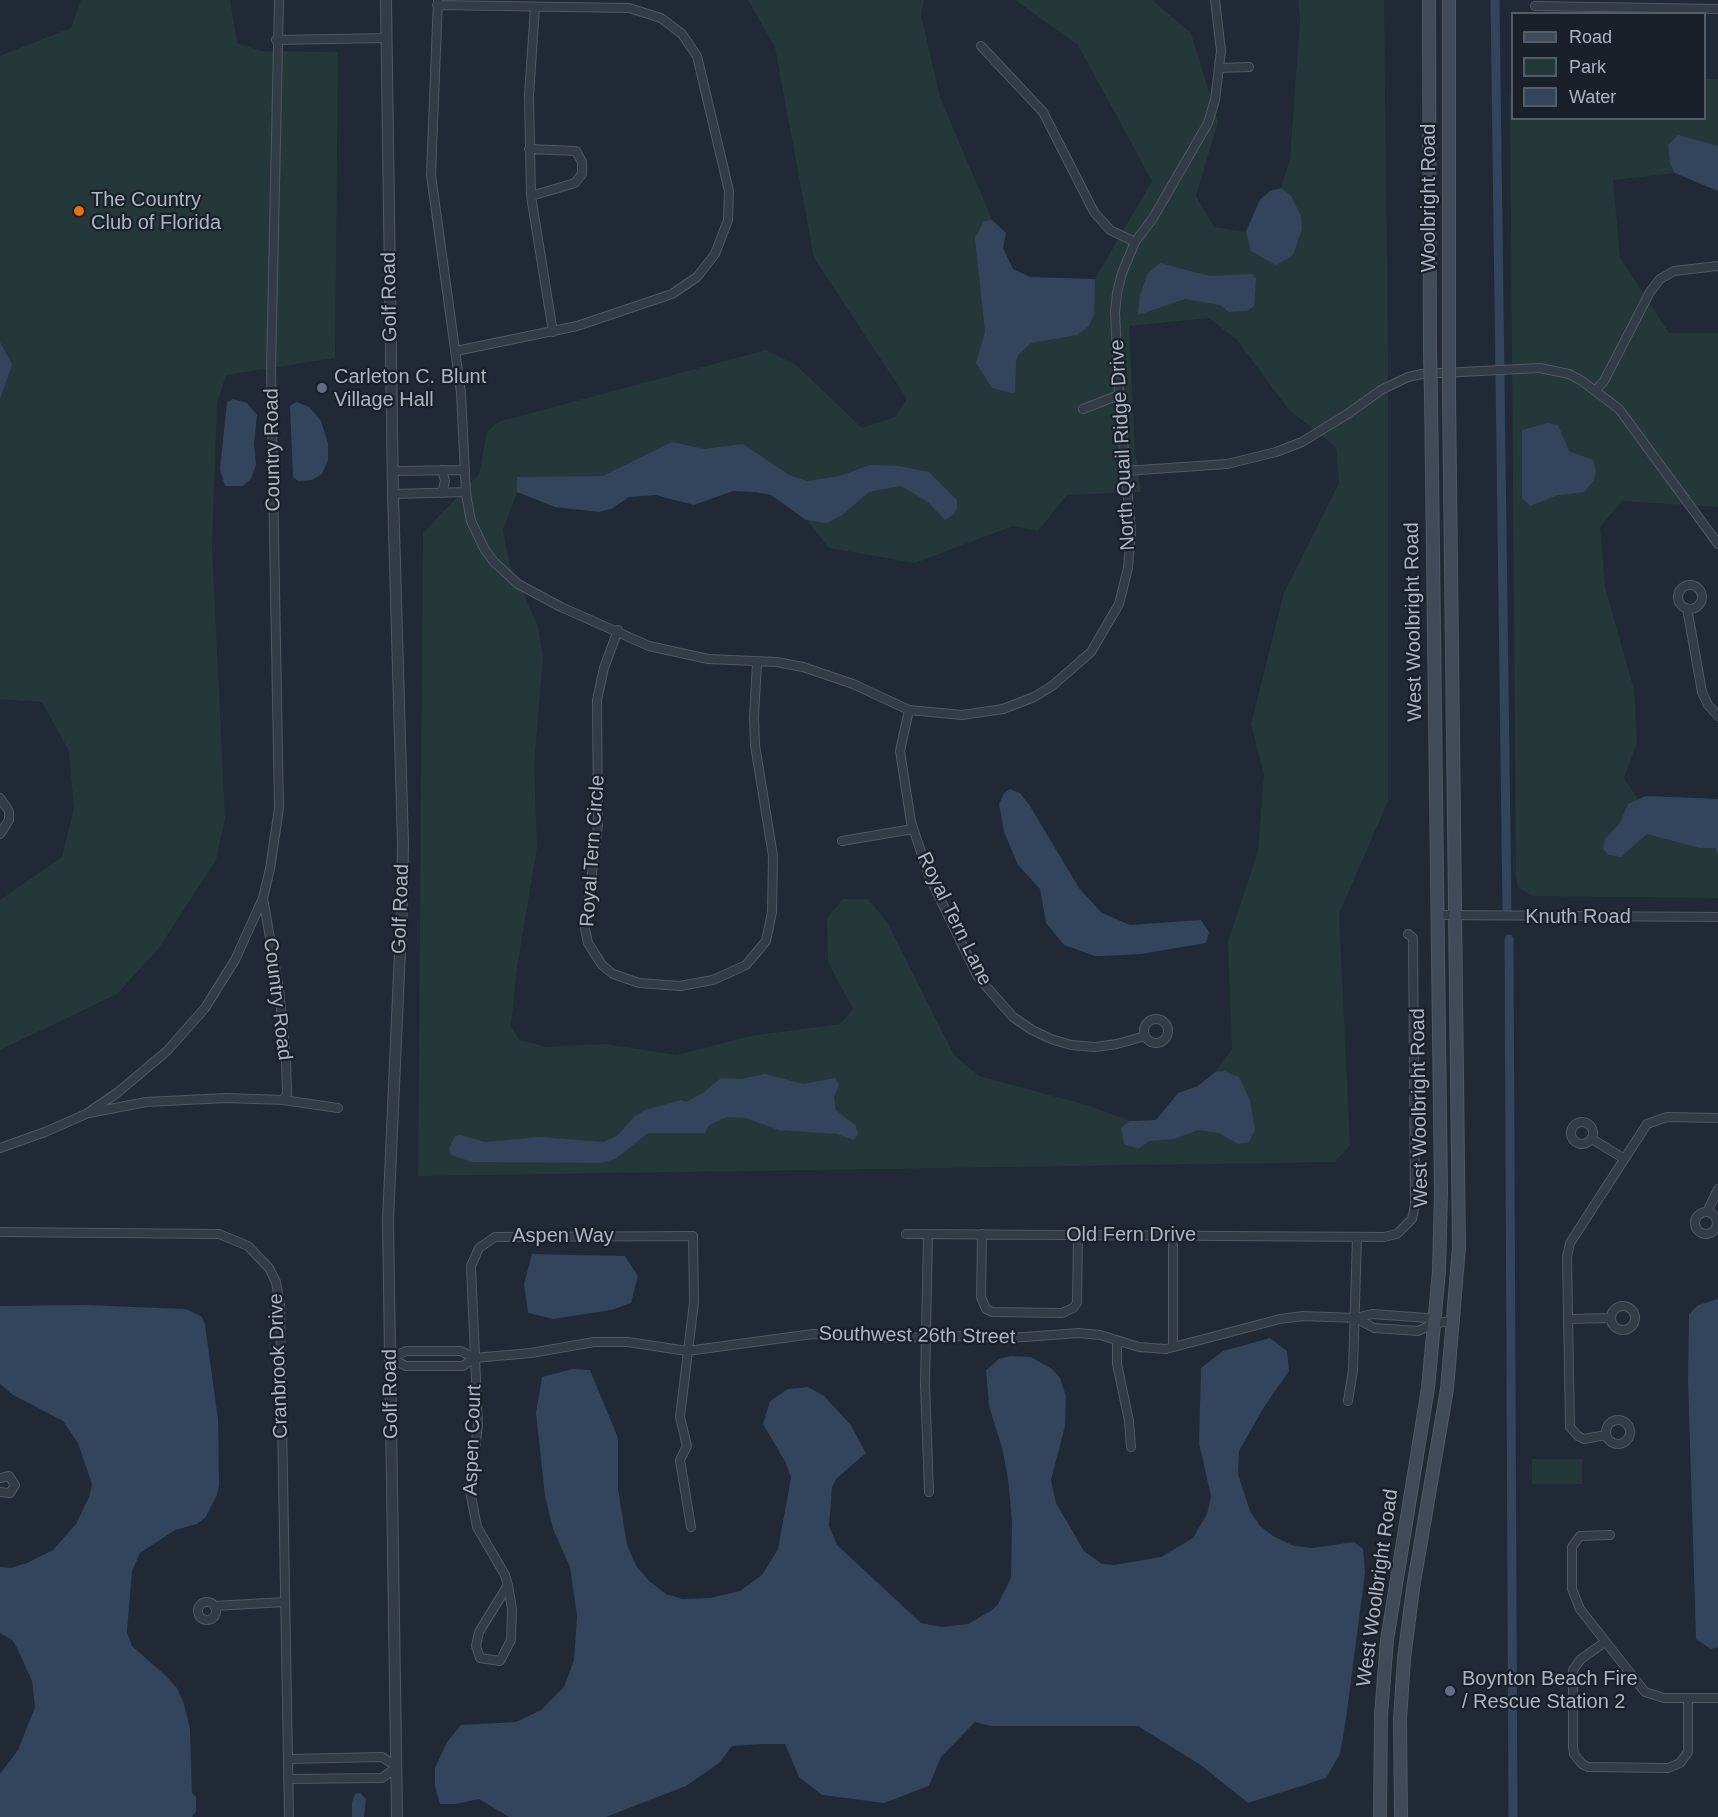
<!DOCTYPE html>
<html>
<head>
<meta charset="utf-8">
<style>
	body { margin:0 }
	#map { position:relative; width:1718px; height:1817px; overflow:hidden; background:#202935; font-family:Helvetica,sans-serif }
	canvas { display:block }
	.legend { position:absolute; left:1511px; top:12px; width:195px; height:108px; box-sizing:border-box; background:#19202a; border:2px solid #545c67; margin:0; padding:8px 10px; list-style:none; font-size:18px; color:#adb5c3 }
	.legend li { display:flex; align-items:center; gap:12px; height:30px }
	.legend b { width:30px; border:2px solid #545c67 }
</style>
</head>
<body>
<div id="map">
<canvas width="1718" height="1817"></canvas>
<ul class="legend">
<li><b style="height:8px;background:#414a59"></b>Road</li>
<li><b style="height:16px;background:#253839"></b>Park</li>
<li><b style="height:16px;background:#33445d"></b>Water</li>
</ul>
</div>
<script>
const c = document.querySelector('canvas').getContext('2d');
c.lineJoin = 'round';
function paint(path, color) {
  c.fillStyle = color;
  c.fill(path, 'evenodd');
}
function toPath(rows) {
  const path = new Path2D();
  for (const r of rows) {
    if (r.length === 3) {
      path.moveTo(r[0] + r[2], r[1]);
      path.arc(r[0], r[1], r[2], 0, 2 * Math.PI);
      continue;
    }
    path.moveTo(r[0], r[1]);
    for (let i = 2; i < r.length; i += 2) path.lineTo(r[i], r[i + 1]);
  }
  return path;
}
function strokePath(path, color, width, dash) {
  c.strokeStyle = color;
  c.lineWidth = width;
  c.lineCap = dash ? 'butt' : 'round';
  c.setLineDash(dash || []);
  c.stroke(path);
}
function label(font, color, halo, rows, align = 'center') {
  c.font = font + ' Helvetica,sans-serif';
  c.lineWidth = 4.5;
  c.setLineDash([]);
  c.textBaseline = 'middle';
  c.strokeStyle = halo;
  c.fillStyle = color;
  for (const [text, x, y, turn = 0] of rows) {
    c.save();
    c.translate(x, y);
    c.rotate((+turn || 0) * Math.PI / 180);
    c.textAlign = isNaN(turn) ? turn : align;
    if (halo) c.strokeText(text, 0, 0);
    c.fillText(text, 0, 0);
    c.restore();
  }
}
paint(toPath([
	[81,0,230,0,237,43,261,51,338,52,335,358,226,375,217,403,212,546,225,818,216,860,159,948,117,994,0,1050,0,900,62,857,74,809,69,751,42,702,0,699,0,56,71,28],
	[748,0,924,0,921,15,940,97,992,220,1006,233,1003,248,1006,257,1013,269,1029,277,1055,279,1095,279,1152,181,1078,45,1015,0,1152,0,1191,33,1218,122,1196,196,1214,227,1245,232,1260,200,1270,191,1281,188,1290,159,1300,21,1298,0,1384,0,1388,356,1388,801,1339,914,1350,1145,1335,1162,418,1176,423,533,479,474,487,432,498,422,766,350,795,364,862,428,895,417,907,399,814,258,775,47],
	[1209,318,1237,340,1289,410,1336,447,1339,483,1284,593,1251,724,1264,774,1258,851,1228,941,1232,1049,1215,1072,1198,1086,1178,1093,1158,1119,1149,1121,1130,1121,1090,1106,979,1076,954,1055,887,922,868,899,843,899,827,918,828,962,853,1009,840,1024,750,1036,677,1055,605,1044,546,1047,519,1040,511,1026,517,967,537,847,534,766,543,657,538,626,509,562,503,530,517,492,555,507,599,512,611,509,629,497,656,495,694,505,733,491,756,492,771,495,806,519,829,548,915,563,1013,526,1038,531,1067,495,1141,492,1135,451,1129,326],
	[1705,79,1718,79,1718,191,1675,173,1613,180,1620,258,1669,333,1718,333,1718,507,1622,501,1600,527,1605,587,1634,690,1637,743,1624,778,1638,799,1646,796,1718,799,1718,898,1533,896,1518,888,1516,875,1510,97,1512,84,1512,118,1704,118],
	[1532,1459,1582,1459,1582,1484,1532,1484]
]), '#253839');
paint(toPath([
	[1678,135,1718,146,1718,191,1675,173,1670,163,1668,145],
	[1281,188,1291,196,1301,216,1302,229,1293,255,1276,265,1251,251,1246,232,1260,200,1270,191],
	[992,220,1006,233,1003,248,1013,269,1030,277,1095,279,1094,314,1089,326,1077,335,1031,343,1019,354,1016,361,1015,392,1012,393,992,388,976,363,985,332,975,238,984,221],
	[1160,263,1209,276,1252,274,1256,278,1254,306,1247,311,1229,312,1220,305,1185,299,1138,315,1140,295,1148,273],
	[0,342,12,365,0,399],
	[233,399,247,403,257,415,254,444,256,464,251,479,242,486,225,486,220,469,227,402],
	[296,402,309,407,321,421,328,443,328,460,322,474,312,480,298,481,293,477,290,406],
	[1548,423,1558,425,1569,451,1593,460,1596,470,1594,480,1584,492,1558,495,1530,506,1522,498,1522,430],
	[672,442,704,449,743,444,789,475,807,481,840,476,870,465,899,466,929,472,957,500,957,508,954,514,945,520,928,502,901,486,869,492,842,515,827,523,806,520,771,495,756,492,733,491,694,505,656,495,629,497,611,509,599,512,555,507,517,492,517,477,603,476],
	[1010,789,1020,793,1030,806,1079,888,1102,913,1130,925,1201,920,1209,932,1206,943,1141,954,1104,956,1095,956,1064,945,1046,923,1040,889,1018,865,1004,832,999,804,1004,793],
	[1646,796,1718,799,1718,856,1715,848,1700,848,1647,834,1621,857,1609,855,1603,849,1605,839,1620,823,1628,804],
	[1224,1071,1239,1077,1250,1100,1255,1130,1249,1142,1238,1144,1219,1133,1198,1130,1174,1139,1149,1141,1138,1149,1124,1144,1121,1128,1130,1121,1156,1120,1178,1093,1198,1086,1215,1072],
	[765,1074,803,1084,835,1078,839,1084,834,1097,836,1110,856,1126,858,1134,854,1140,837,1134,779,1130,746,1118,727,1117,709,1125,705,1133,648,1133,615,1159,600,1163,472,1162,451,1155,449,1148,455,1136,460,1135,485,1142,540,1137,603,1142,617,1136,634,1117,645,1110,681,1100,686,1102,703,1093,721,1078,741,1079],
	[532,1254,625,1256,638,1276,631,1303,611,1310,553,1319,528,1313,524,1284],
	[1718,1299,1718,1647,1711,1649,1696,1639,1688,1379,1689,1314,1698,1305],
	[84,1305,186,1309,202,1317,205,1325,218,1419,219,1485,217,1495,205,1518,197,1524,175,1530,140,1553,132,1571,127,1632,132,1646,166,1676,177,1688,184,1704,190,1729,192,1793,196,1797,196,1811,192,1817,0,1817,0,1774,18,1750,35,1707,32,1681,16,1646,12,1640,0,1633,0,1567,11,1568,27,1563,53,1550,76,1524,89,1497,92,1484,78,1443,63,1421,13,1395,0,1384,0,1306],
	[1270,1338,1287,1351,1289,1371,1264,1407,1239,1451,1238,1474,1250,1511,1260,1526,1273,1536,1294,1546,1312,1548,1354,1542,1363,1549,1365,1573,1346,1719,1340,1754,1326,1778,1248,1803,1202,1766,1138,1726,991,1726,975,1722,941,1757,929,1786,884,1803,822,1795,799,1777,785,1744,764,1744,732,1746,719,1763,686,1786,606,1817,509,1817,479,1799,455,1804,440,1804,435,1786,435,1768,447,1742,461,1725,516,1722,541,1710,564,1687,574,1660,577,1616,570,1567,553,1529,545,1496,536,1413,542,1377,572,1369,590,1370,618,1438,618,1489,627,1545,637,1567,649,1581,666,1594,682,1599,710,1598,740,1591,762,1575,778,1549,791,1478,786,1463,763,1424,770,1401,788,1389,808,1387,824,1396,850,1424,866,1453,836,1479,832,1487,829,1526,837,1545,921,1623,942,1627,968,1624,992,1610,998,1604,1011,1578,1012,1522,1008,1478,1002,1448,989,1406,986,1370,999,1359,1010,1356,1031,1357,1052,1369,1060,1378,1066,1396,1065,1426,1051,1480,1056,1503,1084,1551,1102,1564,1114,1565,1161,1557,1193,1538,1207,1514,1211,1496,1199,1443,1201,1368,1223,1351],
	[360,1793,366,1799,364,1817,352,1817,352,1802,355,1794]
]), '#33445d');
strokePath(toPath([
	[1495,0,1507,909],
	[1509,939,1513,1817]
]), '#33445d', 9);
const minor = toPath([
	[438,0,431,175,461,393,466,494,471,521,485,550,494,562,518,584,561,607,649,646,708,659,777,662,803,667,853,684,909,710,962,715,1003,709,1034,697,1052,686,1091,652,1119,604,1128,568,1131,531,1119,395,1115,313,1117,293,1122,273,1135,242,1153,218,1208,123,1215,100,1221,51,1215,0],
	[437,5,629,8,661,18,682,34,697,56,729,191,728,220,715,254,697,277,672,294,577,326,456,351],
	[1535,6,1718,9],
	[535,7,529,96,531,196,553,332],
	[276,40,386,38],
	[981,46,1043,112,1094,212,1110,230,1135,242],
	[1220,68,1249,67],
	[529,149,576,151,582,162,582,174,575,183,531,196],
	[1596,390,1604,381,1650,292,1660,279,1674,271,1718,266],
	[1083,409,1119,395],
	[442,470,445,481,442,493],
	[393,471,465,470],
	[1125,471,1227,464,1276,452,1302,442,1349,413,1381,390,1408,377,1422,374,1540,368,1569,374,1582,381,1619,409,1718,544],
	[393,494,466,492],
	[1690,597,12],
	[1687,608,1702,692,1708,705,1718,716],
	[618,630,604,668,597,700,598,825,585,929,588,943,602,965,613,974,639,983,680,986,713,980,746,965,766,941,772,912,773,856,755,745,754,717,757,663],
	[909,710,900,751,911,822,929,876,978,977,1013,1017,1032,1030,1051,1039,1071,1045,1095,1047,1117,1044,1145,1036],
	[0,798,9,811,9,820,0,834],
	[842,841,913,829],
	[263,898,279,989,286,1060,287,1094,283,1100],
	[1437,915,1718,917],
	[1156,1031,12],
	[89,1113,146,1102,226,1098,283,1100,338,1108],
	[1582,1133,11],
	[1592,1139,1623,1158],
	[0,1148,45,1132,86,1114,117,1093,167,1051,205,1008,235,960,263,898,270,869,279,808,271,369,279,0],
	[1707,1212,1718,1189],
	[1706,1223,11],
	[0,1232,219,1234,248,1246,269,1268,276,1282,280,1305,289,1817],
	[906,1234,1384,1237,1397,1234,1412,1219,1415,1205,1413,938,1408,934],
	[928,1234,925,1384,929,1492],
	[982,1234,981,1297,986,1309,992,1312,1062,1313,1073,1308,1077,1303,1078,1235],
	[1623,1318,12],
	[1356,1318,1374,1328,1418,1331,1435,1323,1455,1321],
	[1568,1319,1610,1318],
	[1117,1341,1117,1364,1129,1421,1131,1447],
	[1173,1347,1173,1235],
	[390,1358,406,1366,463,1366,474,1358,531,1353,594,1342,628,1342,687,1351,813,1334,896,1338,957,1336,1010,1338,1079,1333,1100,1335,1139,1347,1166,1349,1280,1319,1303,1316,1356,1318,1372,1314,1427,1318,1435,1323],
	[390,1358,406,1351,461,1351,474,1358],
	[1348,1401,1353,1370,1357,1237],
	[1618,1432,12],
	[1606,1435,1584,1439,1578,1436,1570,1427,1567,1257,1570,1243,1647,1124,1667,1117,1718,1118],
	[0,1478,9,1476,15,1485,10,1493,0,1492],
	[1610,1535,1580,1536,1572,1547,1572,1589,1580,1609,1645,1692,1664,1698,1718,1698],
	[508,1585,505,1575,477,1527,470,1491,478,1425,471,1266,479,1248,495,1237,693,1236,694,1302,680,1417,687,1446,680,1460,691,1527],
	[508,1585,512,1609,511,1640,500,1661,480,1658,476,1646,479,1632,508,1585],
	[207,1611,9],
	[214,1606,285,1602],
	[1605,1642,1581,1659,1573,1670,1573,1747,1574,1754,1582,1764,1588,1767,1668,1768,1680,1763,1688,1752,1688,1698],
	[288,1759,382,1757,397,1767,382,1778,288,1779]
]);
const tertiary = toPath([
	[386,0,393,494,403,844,402,906,388,1220,397,1817]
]);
const secondary = toPath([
	[1429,0,1430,353],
	[1449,0,1449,352],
	[1380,1817,1381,1715,1387,1640,1428,1388,1439,1271,1441,1192,1431,395],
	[1401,1817,1400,1719,1404,1659,1413,1588,1447,1389,1459,1247,1449,396]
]);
strokePath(minor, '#515864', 10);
strokePath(tertiary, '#515864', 12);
strokePath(secondary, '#515864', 14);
strokePath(minor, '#333b46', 8);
strokePath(tertiary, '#333b46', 10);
strokePath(secondary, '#414a59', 12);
const secondaryBridge = toPath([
	[1449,352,1449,396],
	[1430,353,1431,395]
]);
strokePath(secondaryBridge, '#515864', 14, []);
strokePath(secondaryBridge, '#414a59', 12);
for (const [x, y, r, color] of [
	[79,211,6,"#e8710a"],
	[322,388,6,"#5c6f8a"],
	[1450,1691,6,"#5c6f8a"]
]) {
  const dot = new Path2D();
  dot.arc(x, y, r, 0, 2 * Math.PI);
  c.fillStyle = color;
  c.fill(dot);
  strokePath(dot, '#19202a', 2);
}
label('20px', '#adb5c3', '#19202a', [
	["Woolbright Road",1429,198,-90],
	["Golf Road",390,297,-91],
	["North Quail Ridge Drive",1123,445,-93],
	["Country Road",273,450,-91],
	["West Woolbright Road",1414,622,-91],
	["Royal Tern Circle",593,851,-86],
	["Golf Road",401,909,-88],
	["Knuth Road",1578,917],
	["Royal Tern Lane",954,919,64],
	["Country Road",277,999,83],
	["West Woolbright Road",1420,1108,-91],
	["Old Fern Drive",1131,1235],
	["Aspen Way",563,1236],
	["Southwest 26th Street",917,1336,1],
	["Cranbrook Drive",279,1366,-92],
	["Golf Road",391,1394,-91],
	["Aspen Court",473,1440,-88],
	["West Woolbright Road",1378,1588,-82]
]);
label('20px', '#adb5c3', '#19202a', [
	["The Country",91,200],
	["Club of Florida",91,223],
	["Carleton C. Blunt",334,377],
	["Village Hall",334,400],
	["Boynton Beach Fire",1462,1679],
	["/ Rescue Station 2",1462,1702]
], 'left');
</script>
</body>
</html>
